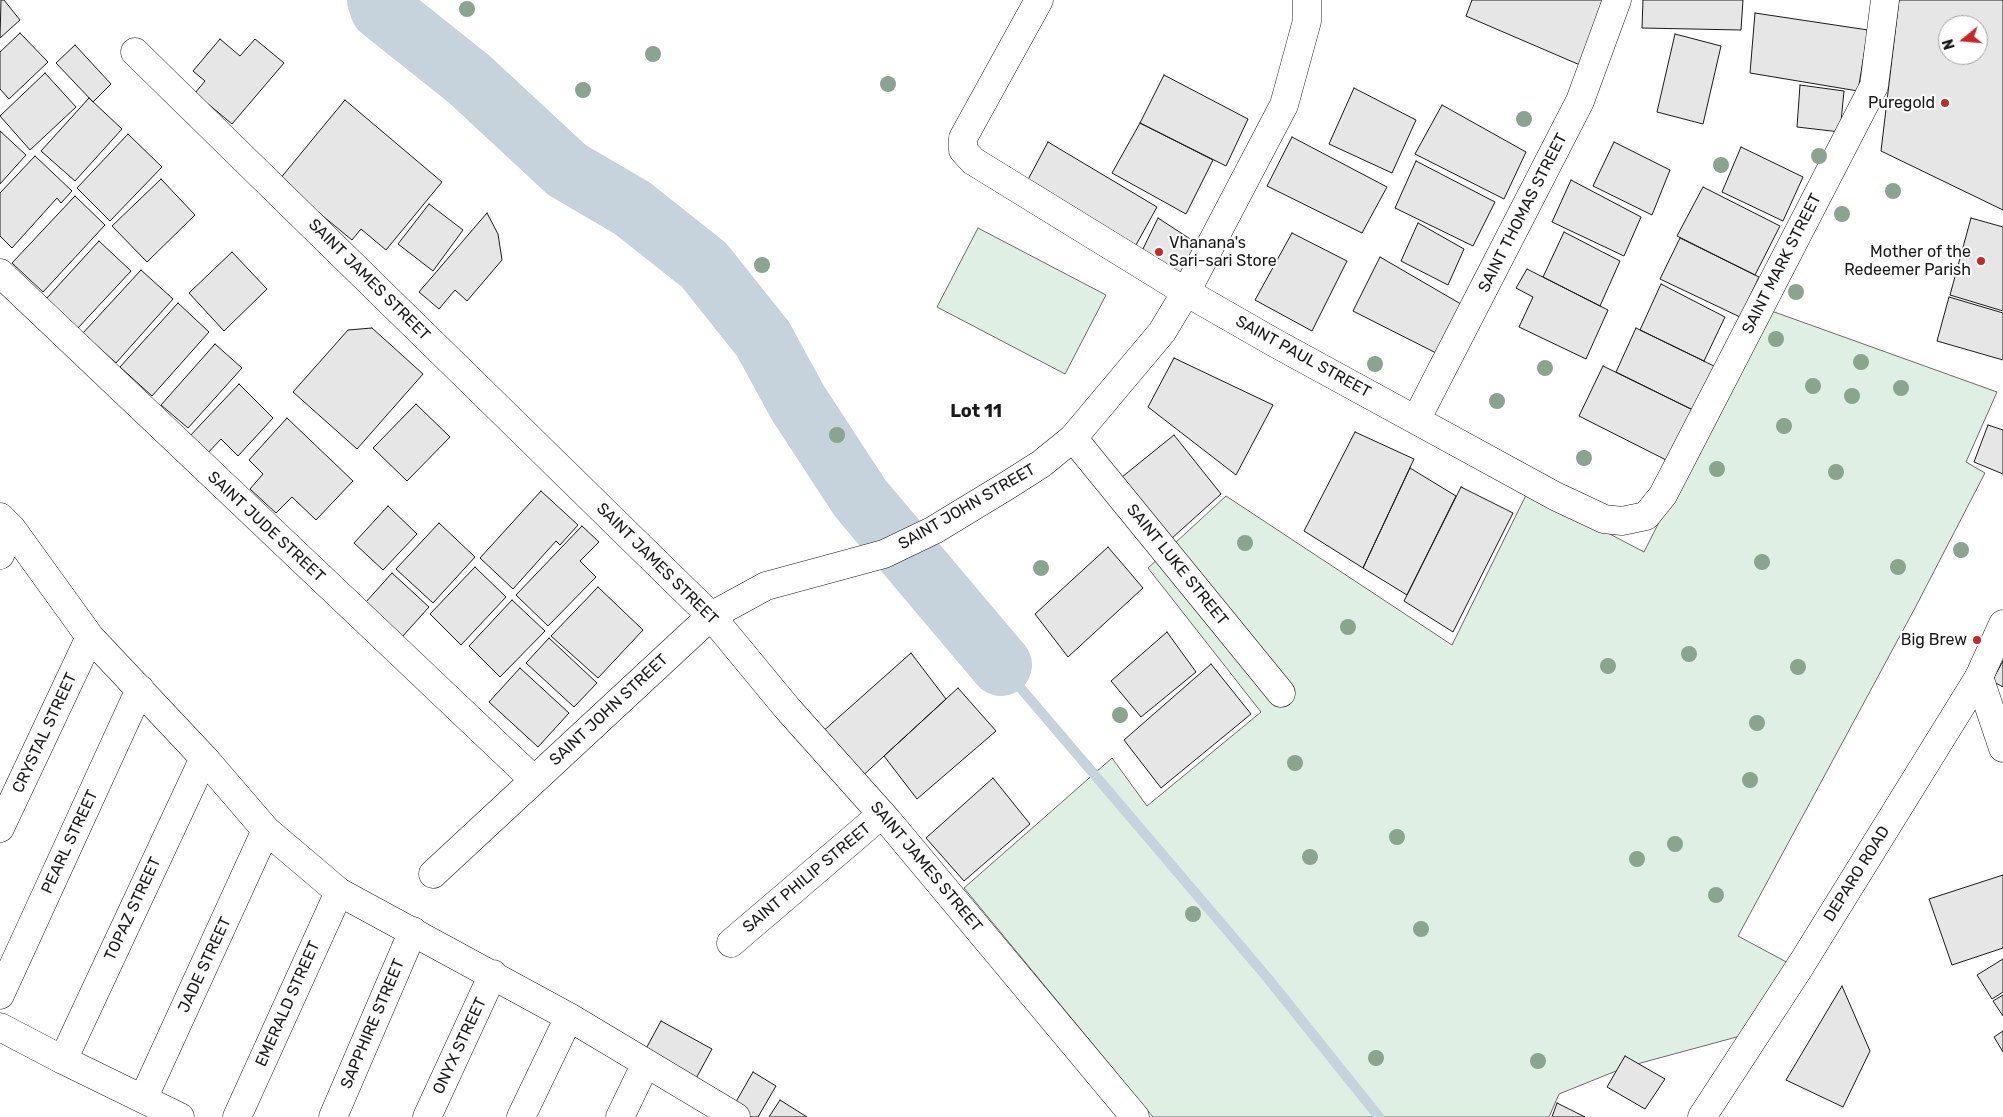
<!DOCTYPE html>
<html>
<head>
<meta charset="utf-8">
<style>
	body { margin:0 }
	#map { position:relative; width:2003px; height:1117px; overflow:hidden; background:#fff; font-family:Rubik,sans-serif }
	canvas { display:block }
	.north { position:absolute; left:1938px; top:15px; width:50px; height:50px; box-sizing:border-box; background:#fff; border:1px solid #a3a3a3; border-radius:50%; rotate:253deg; font-size:14px; font-weight:700; line-height:20px; text-align:center; color:#1a1a1a }
	.north::after { content:''; display:block; margin:auto; width:18px; height:22px; background:#c62828; clip-path:polygon(50% 0,100% 100%,50% 72%,0 100%) }
</style>
</head>
<body>
<div id="map">
<canvas width="2003" height="1117"></canvas>
<div class="north">N</div>
</div>
<script>
const c = document.querySelector('canvas').getContext('2d');
c.lineJoin = 'round';
function paint(path, color) {
  c.fillStyle = color;
  c.fill(path, 'evenodd');
}
function toPath(rows) {
  const path = new Path2D();
  for (const r of rows) {
    path.moveTo(r[0], r[1]);
    for (let i = 2; i < r.length; i += 2) path.lineTo(r[i], r[i + 1]);
  }
  return path;
}
function strokePath(path, color, width, dash) {
  c.strokeStyle = color;
  c.lineWidth = width;
  c.lineCap = dash ? 'butt' : 'round';
  c.setLineDash(dash || []);
  c.stroke(path);
}
function label(font, color, halo, rows, align = 'center') {
  c.font = font + ' Rubik,sans-serif';
  c.lineWidth = 4;
  c.setLineDash([]);
  c.textBaseline = 'middle';
  c.strokeStyle = halo;
  c.fillStyle = color;
  for (const [text, x, y, turn = 0] of rows) {
    c.save();
    c.translate(x, y);
    c.rotate((+turn || 0) * Math.PI / 180);
    c.textAlign = isNaN(turn) ? turn : align;
    if (halo) c.strokeText(text, 0, 0);
    c.fillText(text, 0, 0);
    c.restore();
  }
}
const green = toPath([
	[978,228,1106,295,1065,374,937,307,978,228],
	[1766,309,1997,392,1966,462,1985,473,1915,608,1738,936,1792,965,1744,1035,1626,1067,1559,1094,1549,1117,1153,1117,964,888,1112,758,1147,806,1261,712,1148,568,1226,496,1452,645,1528,491,1644,552,1766,309]
]);
paint(green, '#e0efe3');
strokePath(green, '#6a6a6a', 1);
strokePath(toPath([
	[1001,665,1266,976,1379,1117]
]), '#c6d2dc', 10);
strokePath(toPath([
	[378,0,381,9,469,79,567,170,632,208,704,265,763,339,798,403,860,498,1001,665]
]), '#c6d2dc', 62);
const building = toPath([
	[1,0,4,0,20,20,0,38,1,0],
	[1472,0,1606,0,1580,65,1466,16,1472,0],
	[1643,0,1743,0,1741,30,1642,28,1643,0],
	[1899,0,2003,0,2003,210,1881,151,1899,0],
	[1948,25,1978,25,1978,55,1948,55,1948,25],
	[1755,13,1868,30,1858,91,1750,73,1755,13],
	[20,33,48,62,9,99,0,89,0,52,20,33],
	[1675,34,1721,46,1703,124,1657,112,1675,34],
	[220,39,240,56,255,39,284,63,232,124,195,93,205,81,193,71,220,39],
	[75,45,111,84,93,102,56,63,75,45],
	[45,73,76,107,30,150,0,116,45,73],
	[1164,75,1248,119,1226,166,1140,123,1164,75],
	[1800,85,1844,91,1840,132,1797,127,1800,85],
	[1354,88,1416,120,1392,173,1329,144,1354,88],
	[89,98,122,129,75,181,41,151,89,98],
	[345,100,442,182,386,250,361,229,352,240,279,180,345,100],
	[1442,105,1526,152,1504,199,1415,154,1442,105],
	[1140,123,1213,160,1186,214,1112,173,1140,123],
	[0,131,26,155,0,184,0,131],
	[128,134,162,167,110,221,77,188,128,134],
	[1292,137,1387,187,1362,233,1267,186,1292,137],
	[1048,142,1157,207,1131,254,1023,189,1048,142],
	[1614,142,1670,170,1652,215,1593,186,1614,142],
	[1741,147,1803,177,1783,221,1722,192,1741,147],
	[35,156,72,191,61,203,57,198,12,248,0,236,0,193,35,156],
	[1416,161,1495,202,1473,246,1395,208,1416,161],
	[161,179,195,215,147,262,112,226,161,179],
	[1571,180,1641,217,1624,256,1552,222,1571,180],
	[1703,187,1780,226,1755,275,1677,236,1703,187],
	[75,196,105,225,43,292,12,263,75,196],
	[429,204,463,230,433,271,398,244,429,204],
	[487,213,498,234,502,260,467,301,455,290,439,309,419,292,487,213],
	[1158,218,1201,246,1183,283,1140,255,1158,218],
	[1971,218,2003,227,2003,311,1950,295,1971,218],
	[1418,223,1464,249,1448,285,1401,261,1418,223],
	[1564,232,1620,261,1600,306,1543,277,1564,232],
	[1292,233,1347,261,1312,331,1255,300,1292,233],
	[1680,238,1759,277,1740,317,1660,279,1680,238],
	[99,241,131,271,77,329,46,299,99,241],
	[232,252,267,289,224,331,189,293,232,252],
	[1380,257,1466,307,1440,355,1353,311,1380,257],
	[1527,269,1608,310,1586,359,1519,327,1533,297,1516,288,1527,269],
	[141,270,173,299,116,363,83,333,141,270],
	[1661,284,1725,317,1704,361,1640,330,1661,284],
	[1949,297,2003,313,2003,360,1937,341,1949,297],
	[178,303,209,332,152,396,120,367,178,303],
	[372,328,423,374,357,449,293,392,348,330,372,328],
	[1636,328,1720,369,1699,413,1616,372,1636,328],
	[215,344,242,368,188,428,161,405,215,344],
	[1174,358,1273,405,1236,475,1148,407,1174,358],
	[1603,366,1699,413,1672,463,1579,416,1603,366],
	[239,384,273,418,238,456,221,439,205,456,187,439,239,384],
	[416,404,450,437,407,481,373,448,416,404],
	[287,418,353,481,316,520,292,497,276,513,250,489,263,474,249,460,287,418],
	[1988,425,2003,430,2003,474,1974,462,1988,425],
	[1355,432,1414,459,1363,568,1304,531,1355,432],
	[1174,435,1221,494,1171,539,1122,477,1174,435],
	[1410,468,1456,496,1407,595,1363,568,1410,468],
	[1461,487,1513,513,1453,632,1404,601,1461,487],
	[541,491,578,525,560,545,556,541,513,589,480,558,541,491],
	[388,506,417,534,383,570,354,543,388,506],
	[439,523,475,557,433,603,396,569,439,523],
	[582,526,599,542,580,561,596,577,548,626,516,595,582,526],
	[1108,547,1143,588,1068,657,1035,614,1108,547],
	[475,567,506,597,461,645,430,614,475,567],
	[392,573,429,607,402,637,365,603,392,573],
	[598,587,643,630,598,678,551,636,598,587],
	[512,600,545,631,500,677,469,646,512,600],
	[1167,632,1196,672,1141,717,1111,681,1167,632],
	[549,638,597,683,574,707,526,663,549,638],
	[911,653,946,699,858,780,821,733,911,653],
	[2003,661,2003,687,1992,681,2003,661],
	[1211,664,1251,714,1161,788,1124,740,1211,664],
	[520,668,569,713,538,747,489,702,520,668],
	[958,688,996,731,917,799,884,756,958,688],
	[993,778,1030,824,964,881,926,838,993,778],
	[2003,875,2003,948,1952,965,1929,899,2003,875],
	[2003,959,2003,992,1992,999,1977,975,2003,959],
	[1842,986,1870,1051,1843,1107,1786,1080,1842,986],
	[2003,995,2003,1016,1993,1001,2003,995],
	[661,1021,712,1049,693,1084,642,1056,661,1021],
	[2003,1031,2003,1052,1994,1037,2003,1031],
	[1625,1056,1665,1079,1645,1109,1607,1087,1625,1056],
	[753,1072,776,1086,758,1117,750,1117,733,1107,753,1072],
	[780,1100,807,1117,769,1117,780,1100],
	[1557,1103,1585,1117,1552,1117,1557,1103]
]);
paint(building, '#e6e6e6');
strokePath(building, '#1a1a1a', 1);
const minor = toPath([
	[1039,0,963,138,963,150,973,161,1186,292,1275,343,1555,496,1604,519,1622,521,1646,516,1663,495,1874,86,1885,0],
	[135,52,711,616,787,708,888,821,1135,1117],
	[0,273,534,780],
	[1416,420,1580,101,1617,0],
	[1073,438,1281,693],
	[0,517,12,529,90,637,204,758,266,830,339,892,569,1017,736,1117],
	[0,555,12,529],
	[1979,677,2003,748],
	[0,828,90,637],
	[433,874,711,616,766,586,884,554,934,530,1008,485,1041,464,1073,438,1162,332,1186,292,1284,105,1307,21,1307,0],
	[731,943,882,814],
	[0,995,140,689],
	[0,1027,63,1060,180,1117],
	[63,1060,204,758],
	[143,1099,266,830],
	[237,1117,339,892],
	[333,1117,413,931],
	[427,1117,493,974],
	[521,1117,569,1017],
	[620,1117,646,1063]
]);
const major = toPath([
	[1702,1117,1801,965,1979,677,2003,624]
]);
strokePath(minor, '#1a1a1a', 29);
strokePath(major, '#1a1a1a', 29);
strokePath(minor, '#fff', 28);
strokePath(major, '#fff', 28);
c.fillStyle = '#8aa48f';
for (const [x, y] of [
	[467,9],
	[653,54],
	[888,84],
	[583,90],
	[1524,119],
	[1819,156],
	[1721,165],
	[1893,191],
	[1842,214],
	[762,265],
	[1796,292],
	[1776,339],
	[1861,362],
	[1375,364],
	[1545,368],
	[1813,386],
	[1901,388],
	[1852,396],
	[1497,401],
	[1784,426],
	[837,435],
	[1584,458],
	[1717,469],
	[1836,472],
	[1245,543],
	[1961,550],
	[1762,562],
	[1898,567],
	[1041,568],
	[1348,627],
	[1689,654],
	[1608,666],
	[1798,667],
	[1120,715],
	[1757,723],
	[1295,763],
	[1750,780],
	[1397,837],
	[1675,844],
	[1310,857],
	[1637,859],
	[1716,895],
	[1193,914],
	[1421,929],
	[1376,1058],
	[1538,1061]
]) {
  c.beginPath();
  c.arc(x, y, 8, 0, 2 * Math.PI);
  c.fill();
}
for (const [x, y, r, color] of [
	[1945,103,5,"#c62828"],
	[1159,252,5,"#c62828"],
	[1981,261,5,"#c62828"],
	[1977,640,5,"#c62828"]
]) {
  const dot = new Path2D();
  dot.arc(x, y, r, 0, 2 * Math.PI);
  c.fillStyle = color;
  c.fill(dot);
  strokePath(dot, '#fff', 2);
}
label('16px', '#1a1a1a', '#fff', [
	["Puregold",1935,103],
	["Vhanana's",1169,243,"left"],
	["Sari-sari Store",1169,261,"left"],
	["Mother of the",1971,252],
	["Redeemer Parish",1971,270],
	["Big Brew",1967,640]
], 'right');
label('16px', '#1a1a1a', '#fff', [
	["SAINT THOMAS STREET",1523,213,-63],
	["SAINT MARK STREET",1782,264,-63],
	["SAINT JAMES STREET",369,280,45],
	["SAINT PAUL STREET",1303,357,29],
	["SAINT JOHN STREET",967,507,-30],
	["SAINT JUDE STREET",266,527,43],
	["SAINT JAMES STREET",657,564,45],
	["SAINT LUKE STREET",1177,565,51],
	["SAINT JOHN STREET",609,710,-43],
	["CRYSTAL STREET",45,733,-65],
	["PEARL STREET",70,842,-65],
	["SAINT JAMES STREET",926,867,50],
	["DEPARO ROAD",1857,874,-58],
	["SAINT PHILIP STREET",807,878,-40],
	["TOPAZ STREET",133,909,-65],
	["JADE STREET",205,965,-65],
	["EMERALD STREET",288,1004,-66],
	["SAPPHIRE STREET",373,1024,-67],
	["ONYX STREET",460,1046,-65]
]);
label('bold 18px', '#1a1a1a', '#fff', [
	["Lot 11",976,412]
]);
</script>
</body>
</html>
